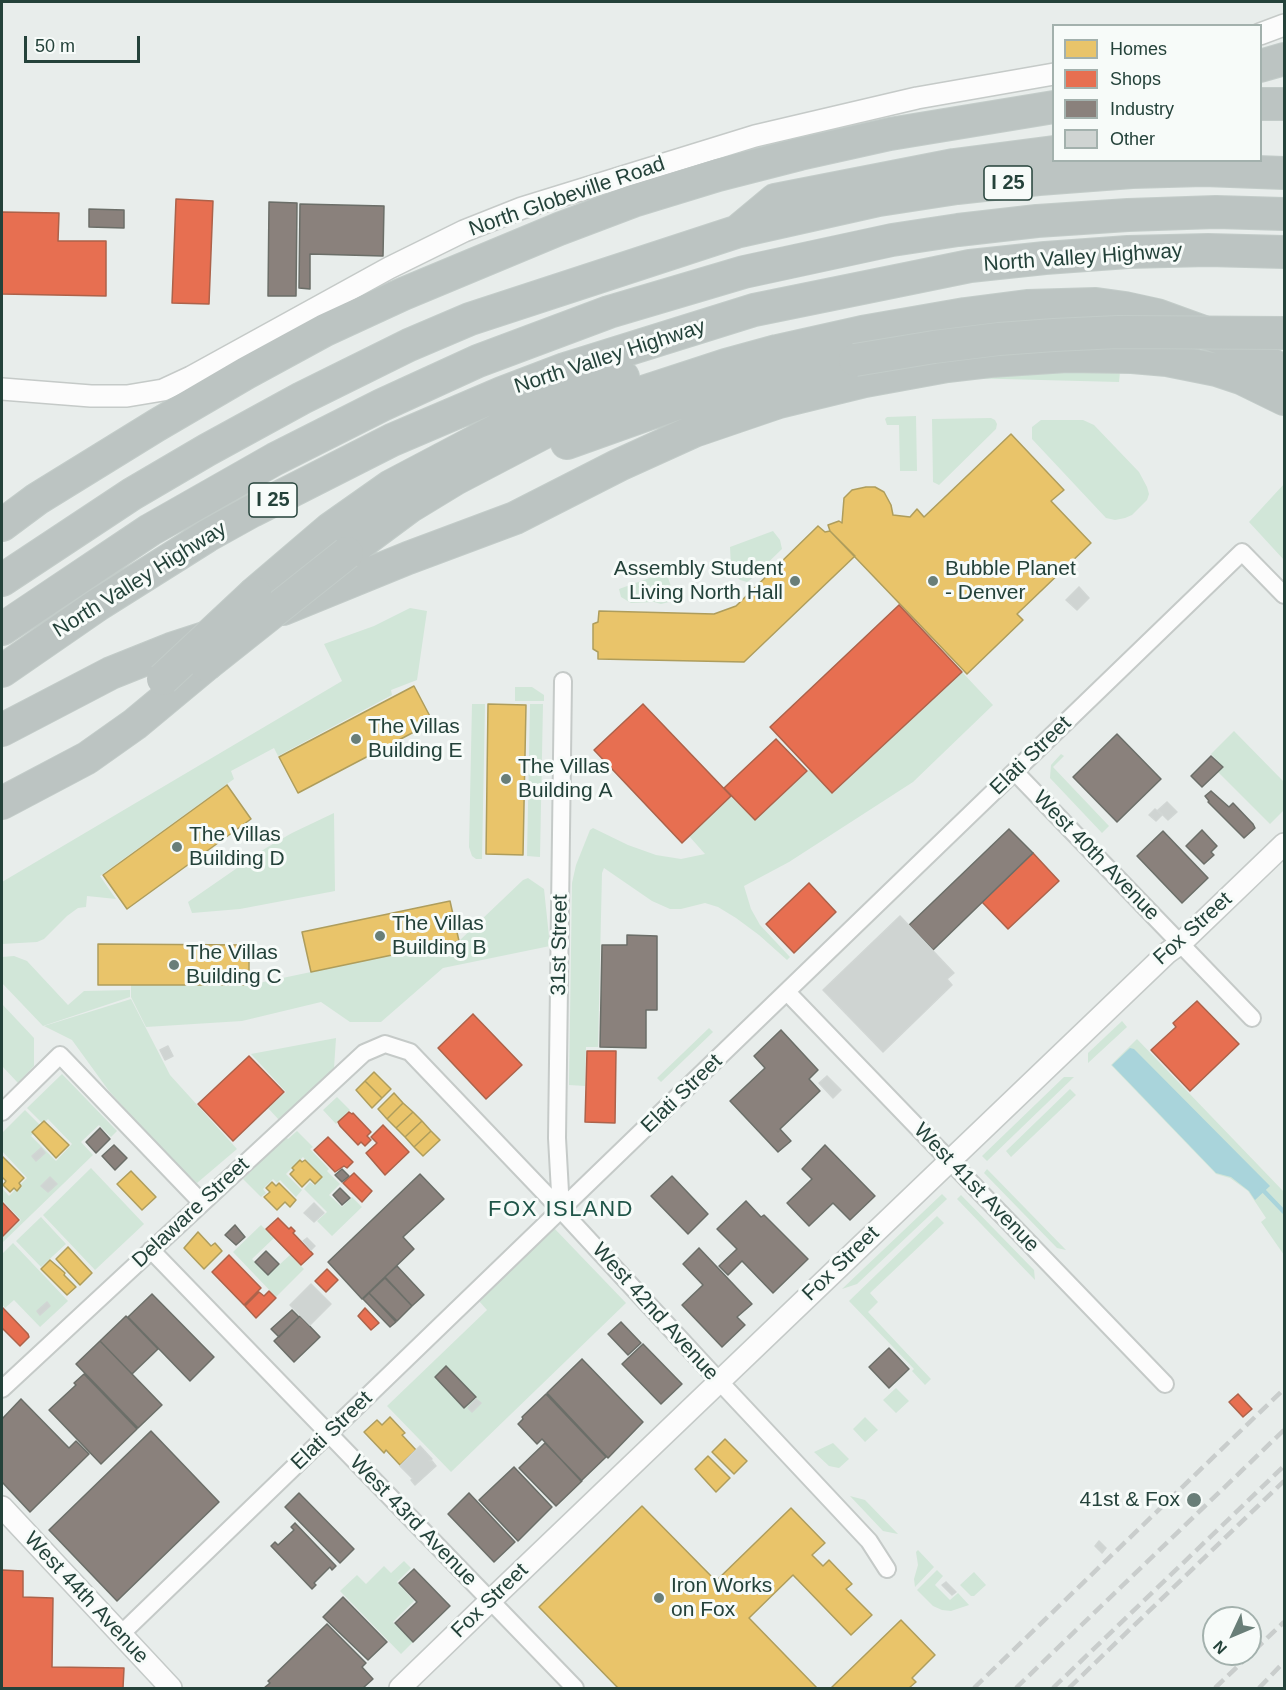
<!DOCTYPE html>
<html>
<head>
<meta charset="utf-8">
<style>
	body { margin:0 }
	#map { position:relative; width:1286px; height:1690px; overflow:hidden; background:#e8edeb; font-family:Helvetica,sans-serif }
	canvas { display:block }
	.frame { position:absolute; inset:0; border:3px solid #24423a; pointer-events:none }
	.legend { position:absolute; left:1052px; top:24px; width:210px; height:138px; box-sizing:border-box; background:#f7fbf9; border:2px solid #a3b1ad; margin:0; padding:8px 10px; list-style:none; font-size:18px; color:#24423a }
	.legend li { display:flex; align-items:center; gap:12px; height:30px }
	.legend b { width:30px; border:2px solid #a3b1ad }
	.north { position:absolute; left:1202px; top:1606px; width:60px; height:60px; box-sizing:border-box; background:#f7fbf9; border:2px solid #a3b1ad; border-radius:50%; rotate:226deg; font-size:16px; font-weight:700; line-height:24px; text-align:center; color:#24423a }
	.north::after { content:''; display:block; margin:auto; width:21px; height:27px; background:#697e78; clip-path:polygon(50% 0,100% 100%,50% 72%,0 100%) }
	.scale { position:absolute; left:24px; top:36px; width:116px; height:27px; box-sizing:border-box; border:3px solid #24423a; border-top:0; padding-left:8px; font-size:18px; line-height:21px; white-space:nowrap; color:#24423a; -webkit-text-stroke:4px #f7fbf9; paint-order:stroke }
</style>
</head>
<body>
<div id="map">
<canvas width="1286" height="1690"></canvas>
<div class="frame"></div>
<ul class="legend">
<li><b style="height:16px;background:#e9c46a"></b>Homes</li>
<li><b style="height:16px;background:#e76f51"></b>Shops</li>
<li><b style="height:16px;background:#8a817c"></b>Industry</li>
<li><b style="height:16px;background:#cfd4d2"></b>Other</li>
</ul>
<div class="north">N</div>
<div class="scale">50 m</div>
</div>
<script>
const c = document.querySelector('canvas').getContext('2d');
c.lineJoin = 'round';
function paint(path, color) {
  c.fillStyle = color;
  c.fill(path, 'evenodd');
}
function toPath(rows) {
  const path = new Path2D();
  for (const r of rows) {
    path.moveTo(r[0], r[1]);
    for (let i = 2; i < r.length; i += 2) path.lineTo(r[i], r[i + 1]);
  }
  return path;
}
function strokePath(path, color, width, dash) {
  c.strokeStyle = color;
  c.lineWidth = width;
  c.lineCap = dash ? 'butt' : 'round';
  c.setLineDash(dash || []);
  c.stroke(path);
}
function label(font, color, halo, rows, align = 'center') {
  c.font = font + ' Helvetica,sans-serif';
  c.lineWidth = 6;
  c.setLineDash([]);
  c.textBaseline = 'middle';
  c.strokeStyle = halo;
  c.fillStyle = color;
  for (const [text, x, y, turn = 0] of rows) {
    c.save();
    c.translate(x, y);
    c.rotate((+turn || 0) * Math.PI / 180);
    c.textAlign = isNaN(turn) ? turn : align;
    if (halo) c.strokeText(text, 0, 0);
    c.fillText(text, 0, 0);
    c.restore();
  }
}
paint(toPath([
	[1120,372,1119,382,964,378,1045,373],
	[916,416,917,471,900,471,899,425,887,425,885,419,887,417],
	[991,418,995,420,997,424,996,429,939,485,933,482,932,419],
	[1041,420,1083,420,1094,425,1139,472,1147,487,1149,494,1147,500,1132,515,1125,518,1115,520,1106,518,1032,439,1032,427],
	[1284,484,1284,560,1249,522],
	[773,531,780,540,782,549,750,580,747,582,740,580,734,574,731,566,730,547],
	[666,572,673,592,671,600,669,602,661,604,654,602,631,603,621,597,619,589],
	[410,608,427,611,417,680,391,690,392,695,278,756,274,748,231,771,234,779,100,876,116,899,87,896,86,907,78,908,67,916,44,939,37,942,2,944,2,882,342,681,324,644,374,626],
	[962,672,993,705,913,782,789,862,744,886,751,909,760,925,790,957,787,960,759,935,736,918,718,907,705,903,681,909,670,909,652,901,604,868,602,873,598,1047,586,1047,585,1086,569,1085,572,883,576,865,590,830,593,828,628,845,656,855,681,859,705,854,689,836,731,796,755,820,810,769,833,793],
	[515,687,532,687,544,695,544,701,515,701],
	[472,704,485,704,482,859,476,859,472,856,469,847],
	[530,704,543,704,540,857,527,856],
	[1234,731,1284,782,1284,810,1270,824,1218,772,1223,767,1211,754],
	[1061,754,1064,756,1053,767,1109,826,1102,833,1050,778,1051,765],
	[334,813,335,891,240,909,192,913,188,902,266,848,292,833],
	[528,878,544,889,550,946,443,968,381,1022,350,1022,321,1002,242,1021,146,1027,131,997,131,985,249,985,459,941,523,880],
	[2,954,2,957,14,956,27,961,68,1005,84,991,130,990,130,997,43,1026,2,983],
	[131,999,170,1075,237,1149,197,1183,157,1146,134,1119,109,1091,72,1040,44,1026],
	[2,1004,34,1038,34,1066,18,1083,2,1066],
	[1122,1021,1127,1027,1088,1063,1088,1053],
	[709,1028,713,1032,661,1082,657,1078],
	[336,1038,334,1068,279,1120,268,1108,286,1092,251,1054],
	[1137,1039,1284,1192,1284,1255,1261,1222,1266,1218,1248,1191,1230,1178,1216,1174,1111,1065],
	[62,1074,117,1131,111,1137,99,1125,81,1142,93,1155,2,1243,2,1238,21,1220,2,1200,2,1188,9,1196,27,1178,2,1151,2,1133,25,1110,41,1126,31,1136,56,1161,72,1144,48,1119,43,1124,27,1108],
	[1064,1077,1074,1077,987,1161,982,1156],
	[1070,1089,1076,1095,1011,1157,1006,1151],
	[337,1097,350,1110,336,1124,323,1110],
	[297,1131,313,1147,310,1149,329,1169,327,1171,340,1184,329,1195,342,1207,352,1197,362,1207,332,1236,317,1221,327,1212,304,1189,310,1182,314,1185,322,1177,303,1157,286,1174,302,1190,296,1197,280,1180,277,1183,273,1179,263,1189,266,1193,261,1197,243,1179,286,1137,288,1139],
	[91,1168,144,1224,95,1270,43,1215],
	[987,1169,1066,1250,1057,1248,984,1173],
	[942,1194,947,1199,857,1284,842,1289],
	[961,1195,1034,1270,1035,1280,957,1199],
	[937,1216,944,1223,870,1293,878,1302,868,1312,931,1379,925,1385,912,1371,914,1369,849,1301],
	[41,1217,66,1244,41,1267,16,1241],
	[261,1225,274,1238,252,1259,268,1275,290,1255,304,1269,276,1297,233,1252],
	[554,1228,626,1303,451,1472,387,1406,487,1310,479,1301],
	[13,1243,68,1301,40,1327,14,1300,5,1308,2,1304,2,1254],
	[896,1388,909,1401,896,1413,883,1400],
	[865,1417,878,1430,865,1442,853,1429],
	[833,1443,849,1459,839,1468,829,1466,814,1452],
	[850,1496,865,1500,898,1534,883,1531],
	[918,1550,934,1567,915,1587,914,1579,918,1565,916,1552],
	[404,1561,411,1568,397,1582,414,1601,393,1622,413,1642,401,1654,340,1591,357,1575,366,1584,384,1566,391,1573],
	[937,1570,943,1576,935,1585,950,1600,958,1593,969,1605,951,1611,942,1610,933,1606,917,1590],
	[974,1572,986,1585,974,1596,971,1596,960,1585]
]), '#d1e6d8');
paint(toPath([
	[1130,1048,1134,1049,1270,1186,1255,1200,1249,1191,1231,1177,1216,1173,1112,1065]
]), '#a9d4db');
const homes = toPath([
	[1011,434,1064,490,1051,501,1091,543,1017,614,1023,620,967,674,830,531,828,525,839,521,842,523,844,498,852,490,866,487,875,487,884,492,891,505,893,515,910,517,917,509,924,517,1011,434],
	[818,526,825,532,830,531,855,556,744,662,598,659,598,652,593,649,593,624,598,622,599,611,714,614,736,606,818,526],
	[414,686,433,722,298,793,279,757,414,686],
	[488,704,526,705,523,855,486,854,488,704],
	[227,785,251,819,127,909,103,875,227,785],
	[450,901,459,941,311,972,302,932,450,901],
	[98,944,249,945,249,985,98,985,98,944],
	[374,1072,391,1089,382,1098,365,1081,374,1072],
	[365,1081,382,1098,372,1108,356,1090,365,1081],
	[394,1093,403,1103,387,1119,378,1109,394,1093],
	[403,1103,413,1112,396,1128,387,1119,403,1103],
	[413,1112,422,1121,405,1137,396,1128,413,1112],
	[44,1121,69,1145,56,1158,32,1132,44,1121],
	[422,1121,431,1131,414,1147,405,1137,422,1121],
	[431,1131,440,1140,423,1156,414,1147,431,1131],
	[2,1156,24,1178,19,1183,21,1186,17,1191,14,1188,10,1192,3,1185,6,1181,2,1177,2,1156],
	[300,1160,302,1162,305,1160,322,1177,315,1184,310,1179,302,1187,290,1174,294,1170,292,1168,300,1160],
	[131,1171,156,1197,142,1210,117,1184,131,1171],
	[272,1182,276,1186,279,1183,296,1200,290,1207,285,1202,277,1210,264,1197,270,1192,266,1188,272,1182],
	[198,1232,211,1246,215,1243,222,1251,204,1269,184,1248,198,1232],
	[68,1247,92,1273,80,1285,56,1259,68,1247],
	[50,1260,65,1273,64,1275,76,1287,67,1295,41,1269,50,1260],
	[390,1417,405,1433,402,1435,416,1450,400,1465,386,1450,384,1453,364,1432,377,1420,382,1425,390,1417],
	[725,1439,747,1461,734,1474,712,1452,725,1439],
	[708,1456,730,1478,716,1492,695,1469,708,1456],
	[642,1506,716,1581,791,1508,825,1543,812,1555,823,1566,829,1560,852,1584,846,1589,872,1615,851,1635,793,1575,749,1618,817,1688,618,1688,539,1607,642,1506],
	[901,1620,935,1655,912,1678,916,1682,909,1688,831,1688,901,1620]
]);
paint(homes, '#e9c46a');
strokePath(homes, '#ae9d5c', 1.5);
const shops = toPath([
	[176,199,213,201,209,304,172,303,176,199],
	[2,212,59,213,58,241,106,241,106,296,2,294,2,212],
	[899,605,962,672,832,793,770,727,899,605],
	[643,704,731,796,682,843,594,750,643,704],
	[776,739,807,771,755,820,724,788,776,739],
	[1033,853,1059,881,1008,929,982,902,1033,853],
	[809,883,836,912,794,953,766,924,809,883],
	[1197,1001,1239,1044,1190,1091,1151,1050,1176,1027,1173,1023,1197,1001],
	[473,1014,522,1065,486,1099,438,1048,473,1014],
	[587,1051,616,1051,615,1123,585,1122,587,1051],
	[249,1056,284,1092,233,1141,198,1104,249,1056],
	[349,1112,352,1114,353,1113,371,1132,367,1136,371,1140,365,1146,361,1142,358,1145,340,1126,338,1122,349,1112],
	[383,1125,409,1152,385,1175,366,1153,377,1143,371,1137,383,1125],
	[328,1137,353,1162,347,1168,344,1166,335,1172,314,1150,328,1137],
	[354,1173,372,1191,362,1202,343,1183,354,1173],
	[2,1202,19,1220,2,1237,2,1202],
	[278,1218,289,1229,291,1227,295,1231,293,1233,313,1254,301,1265,266,1229,278,1218],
	[229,1255,261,1288,244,1305,212,1272,229,1255],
	[327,1269,338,1280,326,1292,315,1281,327,1269],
	[269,1291,276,1298,256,1318,245,1306,259,1292,264,1296,269,1291],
	[2,1307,28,1334,29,1337,20,1346,2,1328,2,1307],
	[365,1308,379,1323,371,1330,358,1316,365,1308],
	[1238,1394,1252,1409,1243,1417,1229,1402,1238,1394],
	[2,1570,23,1571,23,1597,53,1598,52,1667,124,1668,123,1688,2,1688,2,1570]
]);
paint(shops, '#e76f51');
strokePath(shops, '#ac624a', 1.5);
const industry = toPath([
	[269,202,297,203,296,296,268,296,269,202],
	[300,204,384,206,383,256,310,254,310,289,299,288,300,204],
	[89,209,124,210,124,228,89,227,89,209],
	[1117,734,1161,779,1117,822,1073,777,1117,734],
	[1211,756,1223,767,1202,787,1191,776,1211,756],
	[1211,791,1229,807,1233,803,1253,824,1255,828,1244,838,1208,802,1209,801,1205,796,1211,791],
	[1009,829,1033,853,933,950,909,925,1009,829],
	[1202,830,1217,846,1211,852,1214,855,1204,864,1186,846,1202,830],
	[1163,831,1208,878,1182,903,1137,856,1163,831],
	[627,935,657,936,657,1010,646,1010,646,1048,600,1047,602,945,627,945,627,935],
	[781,1030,818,1070,809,1079,820,1091,780,1129,791,1141,778,1152,730,1101,765,1068,754,1056,781,1030],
	[100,1128,110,1139,96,1153,86,1142,100,1128],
	[114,1145,127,1158,115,1170,102,1156,114,1145],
	[825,1145,875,1196,850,1220,833,1203,809,1226,787,1203,812,1179,802,1169,825,1145],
	[342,1169,349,1176,342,1182,335,1175,342,1169],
	[420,1174,444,1199,403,1237,414,1249,362,1299,328,1262,420,1174],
	[672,1176,708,1214,688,1234,651,1196,672,1176],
	[340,1188,350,1198,342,1205,333,1195,340,1188],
	[746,1201,761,1217,764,1215,808,1259,773,1293,742,1261,728,1275,719,1266,737,1249,717,1229,746,1201],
	[235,1225,245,1237,236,1245,225,1235,235,1225],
	[699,1248,752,1304,737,1317,745,1325,722,1347,682,1305,703,1285,683,1264,699,1248],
	[266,1251,279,1264,268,1275,255,1262,266,1251],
	[397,1266,424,1295,412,1306,385,1277,397,1266],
	[385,1278,412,1306,397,1321,369,1293,385,1278],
	[369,1293,396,1322,390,1327,363,1299,369,1293],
	[152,1294,214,1357,190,1381,128,1317,152,1294],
	[292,1310,299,1317,279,1337,271,1329,292,1310],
	[126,1316,158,1349,132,1374,100,1341,126,1316],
	[300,1316,320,1337,294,1362,274,1341,300,1316],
	[621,1322,641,1343,628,1355,608,1334,621,1322],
	[100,1341,162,1405,138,1428,76,1364,100,1341],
	[643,1344,682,1384,661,1404,622,1364,643,1344],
	[889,1348,909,1369,889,1388,869,1367,889,1348],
	[582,1359,643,1422,608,1458,547,1393,582,1359],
	[446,1366,476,1397,464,1408,435,1377,446,1366],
	[84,1374,137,1429,101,1464,49,1410,76,1385,74,1383,84,1374],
	[546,1394,606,1457,581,1481,542,1439,537,1444,518,1424,523,1419,522,1417,546,1394],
	[21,1399,69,1448,76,1441,89,1454,30,1512,2,1482,2,1419,21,1399],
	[151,1431,219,1502,117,1601,49,1530,151,1431],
	[545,1443,582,1481,556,1506,519,1468,545,1443],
	[514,1467,552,1507,518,1541,479,1500,514,1467],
	[299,1493,354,1549,340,1563,285,1507,299,1493],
	[469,1493,515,1542,494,1562,448,1514,469,1493],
	[295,1523,336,1566,332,1570,330,1567,314,1583,316,1585,312,1589,271,1546,275,1542,278,1545,294,1530,291,1527,295,1523],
	[414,1569,450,1606,413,1642,395,1623,417,1602,399,1583,414,1569],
	[343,1597,387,1642,368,1660,323,1617,343,1597],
	[327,1624,366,1663,362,1667,373,1679,363,1688,264,1688,270,1683,268,1681,327,1624]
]);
paint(industry, '#8a817c');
strokePath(industry, '#6b6e68', 1.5);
strokePath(toPath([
	[1261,1188,1284,1212]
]), '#a9d4db', 4.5);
const building = toPath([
	[1079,587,1089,598,1077,610,1066,600,1079,587],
	[1167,802,1177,812,1168,820,1158,810,1167,802],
	[1155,809,1162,815,1156,821,1149,815,1155,809],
	[900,916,954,973,947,979,952,985,883,1052,823,990,900,916],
	[168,1046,173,1056,165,1060,160,1050,168,1046],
	[827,1076,841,1090,833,1098,819,1083,827,1076],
	[41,1148,45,1153,36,1161,32,1156,41,1148],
	[50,1177,57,1184,48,1192,41,1186,50,1177],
	[314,1203,324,1213,314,1222,304,1213,314,1203],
	[307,1238,315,1246,311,1250,303,1241,307,1238],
	[311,1284,331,1304,310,1325,290,1305,311,1284],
	[47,1302,50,1306,40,1315,37,1311,47,1302],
	[476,1399,481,1403,472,1412,468,1408,476,1399],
	[420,1446,432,1459,429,1461,432,1461,436,1466,415,1485,411,1480,413,1479,400,1466,420,1446],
	[1099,1541,1106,1548,1102,1553,1095,1546,1099,1541],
	[946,1582,956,1592,952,1595,942,1585,946,1582]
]);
paint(building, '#cfd4d2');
strokePath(building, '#d1d6d4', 1.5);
const minor = toPath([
	[1015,772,1252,1018],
	[787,992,1165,1384],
	[2,1112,60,1055,202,1203],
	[561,1210,557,1138,563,681],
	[151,1250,575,1688],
	[2,1389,364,1053,385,1044,410,1052,561,1210,719,1381,869,1541,887,1569],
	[120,1635,1242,552,1284,595]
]);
const tertiary = toPath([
	[1260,34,1284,25],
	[2,389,91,396,127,396,163,390,191,377,389,268,464,231,522,208,755,136,917,98,1054,74],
	[2,1507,171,1688],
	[400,1688,490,1601,1167,953,1181,943,1284,844]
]);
const motorway = toPath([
	[1260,66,1284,59],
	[739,230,775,200,954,165,1054,152],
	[567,443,693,398,855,360],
	[2,525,37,499,157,425,246,373,325,330,403,294,559,229,633,201,718,175,800,154,890,134,1054,107],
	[347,553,409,507,455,479,541,434,581,415,625,398,726,365,777,351,862,332,965,314,1027,306,1096,304,1125,308,1157,315,1248,348,1284,373],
	[2,580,132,494,207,450,302,398,409,345,470,319,736,232,879,200,957,188,1039,179,1132,172,1204,170,1284,173],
	[255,593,330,529,391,486,522,417,573,394,623,377],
	[283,609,408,558,515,518,619,465,694,431,779,402,865,381,947,366,990,361,1067,356,1132,357,1167,360,1217,370,1241,378,1284,399],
	[2,629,150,530,275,459,382,405,478,361,609,312,744,272,892,240,958,230,1037,221,1128,215,1216,212,1284,214],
	[2,671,99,604,207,536,252,511,392,440,502,393,565,369,754,310,970,266,1045,258,1128,252,1208,250,1284,252],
	[2,730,111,673,171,649,214,635],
	[2,803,87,758,135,724,206,665]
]);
strokePath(minor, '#c5cac8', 20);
strokePath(tertiary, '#c5cac8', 24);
strokePath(motorway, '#c3ccc9', 34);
strokePath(minor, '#fcfcfc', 16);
strokePath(tertiary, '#fcfcfc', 21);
strokePath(motorway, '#bcc4c2', 32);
strokePath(toPath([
	[974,1688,1284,1389],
	[1016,1688,1284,1430],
	[1053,1688,1284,1466],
	[1069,1688,1284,1481],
	[1215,1688,1284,1622],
	[1259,1688,1284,1662]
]), '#c9cdcc', 4.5, [12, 6]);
const motorwayBridge = toPath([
	[1260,104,1284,104],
	[855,360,934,347,999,339,1054,335,1118,332,1284,333],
	[206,665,347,553],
	[163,679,255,593]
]);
strokePath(motorwayBridge, '#c3ccc9', 34, []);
strokePath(motorwayBridge, '#bcc4c2', 32);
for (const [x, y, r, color] of [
	[795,581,6,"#697e78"],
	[933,581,6,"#697e78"],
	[356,739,6,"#697e78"],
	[506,779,6,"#697e78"],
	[177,847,6,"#697e78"],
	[380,936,6,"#697e78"],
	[174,965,6,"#697e78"],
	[1194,1500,8,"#697e78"],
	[659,1598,6,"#697e78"]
]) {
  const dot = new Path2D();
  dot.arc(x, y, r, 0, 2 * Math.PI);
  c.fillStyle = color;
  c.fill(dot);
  strokePath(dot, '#f7fbf9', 2);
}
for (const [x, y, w] of [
	[1008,183,48],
	[273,500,48]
]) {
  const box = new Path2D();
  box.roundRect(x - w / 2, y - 17, w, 34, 4.5);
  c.fillStyle = '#f7fbf9';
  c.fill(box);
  strokePath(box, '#24423a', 1.5);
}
label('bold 20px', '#24423a', null, [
	["I 25",1008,183],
	["I 25",273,500]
]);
label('21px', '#24423a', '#f7fbf9', [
	["North Globeville Road",567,197,-19],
	["North Valley Highway",1083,258,-4],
	["North Valley Highway",610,357,-18],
	["North Valley Highway",140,580,-32],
	["Elati Street",1031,756,-44],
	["West 40th Avenue",1096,856,46],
	["Fox Street",1193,929,-42],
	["31st Street",560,945,-89],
	["Elati Street",682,1094,-44],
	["West 41st Avenue",976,1188,46],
	["Delaware Street",191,1213,-43],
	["Fox Street",841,1264,-44],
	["West 42nd Avenue",655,1312,48],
	["Elati Street",332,1431,-44],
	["West 43rd Avenue",413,1521,46],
	["West 44th Avenue",86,1598,47],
	["Fox Street",490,1601,-44]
]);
label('21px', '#24423a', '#f7fbf9', [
	["Assembly Student",783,569,"right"],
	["Living North Hall",783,593,"right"],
	["Bubble Planet",945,569],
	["- Denver",945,593],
	["The Villas",368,727],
	["Building E",368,751],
	["The Villas",518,767],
	["Building A",518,791],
	["The Villas",189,835],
	["Building D",189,859],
	["The Villas",392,924],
	["Building B",392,948],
	["The Villas",186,953],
	["Building C",186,977],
	["41st & Fox",1180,1500,"right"],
	["Iron Works",671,1586],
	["on Fox",671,1610]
], 'left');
c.letterSpacing = '1.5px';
label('22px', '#1f5548', '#f7fbf9', [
	["FOX ISLAND",561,1210]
]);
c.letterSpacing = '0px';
</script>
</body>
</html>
